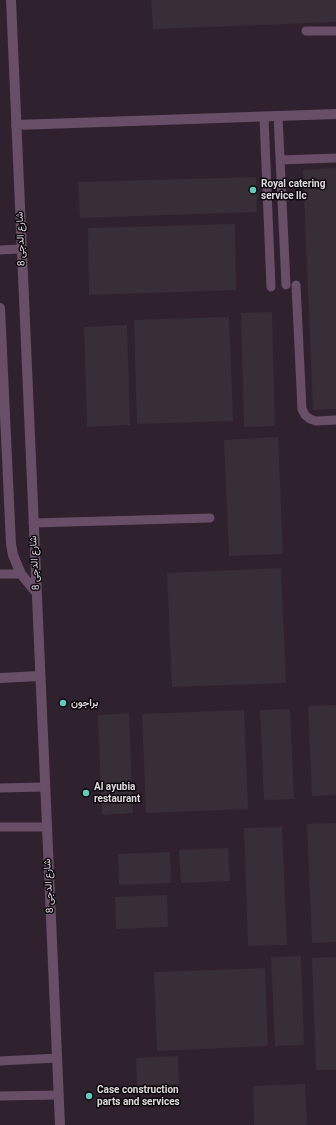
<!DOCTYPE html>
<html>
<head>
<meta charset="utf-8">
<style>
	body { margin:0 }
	canvas { display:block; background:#231a22 }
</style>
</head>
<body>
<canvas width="336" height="1125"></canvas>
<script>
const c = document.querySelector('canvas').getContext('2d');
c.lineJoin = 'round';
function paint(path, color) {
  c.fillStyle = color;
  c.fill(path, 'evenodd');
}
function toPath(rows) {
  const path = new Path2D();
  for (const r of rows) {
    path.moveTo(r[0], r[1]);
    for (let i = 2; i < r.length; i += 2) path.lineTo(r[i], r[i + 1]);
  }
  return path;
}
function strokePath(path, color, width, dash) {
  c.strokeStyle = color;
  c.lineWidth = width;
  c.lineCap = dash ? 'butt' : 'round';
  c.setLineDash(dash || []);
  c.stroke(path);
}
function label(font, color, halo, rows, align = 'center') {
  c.font = font + ' Roboto,Vazirmatn,sans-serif';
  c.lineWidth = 3;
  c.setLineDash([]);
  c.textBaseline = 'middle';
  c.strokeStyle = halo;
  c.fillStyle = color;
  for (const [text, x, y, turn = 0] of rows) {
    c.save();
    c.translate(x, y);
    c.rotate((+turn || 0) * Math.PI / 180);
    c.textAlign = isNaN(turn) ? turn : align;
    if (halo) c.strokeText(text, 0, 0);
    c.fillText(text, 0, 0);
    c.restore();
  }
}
paint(toPath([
	[0,0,336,0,336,1125,0,1125]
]), '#2f212e');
paint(toPath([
	[151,0,336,0,336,22,153,29],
	[336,168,336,409,313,410,303,170],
	[256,177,257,212,80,218,78,182],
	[235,224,236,290,89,295,88,228],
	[272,312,275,426,244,427,241,313],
	[229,317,233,421,137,424,134,320],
	[127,325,130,425,87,427,84,327],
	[278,437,283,554,229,556,224,440],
	[281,568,286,683,172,687,167,573],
	[336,705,336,795,312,796,308,706],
	[290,709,294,799,264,800,260,710],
	[244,710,248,809,146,813,142,714],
	[129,713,133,813,102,815,98,715],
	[336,823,336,942,312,943,307,824],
	[282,827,287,945,248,946,244,828],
	[228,848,230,881,181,883,179,850],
	[170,852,171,883,119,885,118,854],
	[167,895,168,927,116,929,115,897],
	[301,956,304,1045,275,1046,271,957],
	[336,957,336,1070,316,1070,312,958],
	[265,968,268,1046,157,1051,154,972],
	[178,1056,179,1084,137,1086,136,1058],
	[305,1084,307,1125,254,1125,253,1086]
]), '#382e37');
strokePath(toPath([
	[306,31,336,31],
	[278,116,286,285],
	[264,117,271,287],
	[280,160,336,158],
	[0,250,21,249],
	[296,285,302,409,305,415,310,419,316,421,336,420],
	[33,523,210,518],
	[0,574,21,574],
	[0,788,45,787],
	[0,827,47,827],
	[0,1061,57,1058],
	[0,1096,59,1095]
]), '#684e66', 9);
strokePath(toPath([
	[11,0,60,1125],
	[16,125,336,114],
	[0,308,11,544,13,555,21,574,36,592],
	[0,678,40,676]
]), '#684e66', 10);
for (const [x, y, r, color] of [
	[253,190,4,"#5dceb9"],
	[63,703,4,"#5dceb9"],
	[86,793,4,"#5dceb9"],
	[89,1096,4,"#5dceb9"]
]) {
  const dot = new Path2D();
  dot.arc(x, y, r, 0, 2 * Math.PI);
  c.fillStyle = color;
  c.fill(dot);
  strokePath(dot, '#0a070a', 1.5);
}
label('bold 10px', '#e0dadf', '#0a070a', [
	["Royal catering",261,184],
	["service llc",261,196],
	["براجون",71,703],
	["Al ayubia",94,787],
	["restaurant",94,799],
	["Case construction",97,1090],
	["parts and services",97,1102]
], 'left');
label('10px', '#e0dadf', '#0a070a', [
	["شارع الدجى 8",21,239,-92],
	["شارع الدجى 8",35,563,-93],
	["شارع الدجى 8",49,886,-93]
]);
</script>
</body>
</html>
